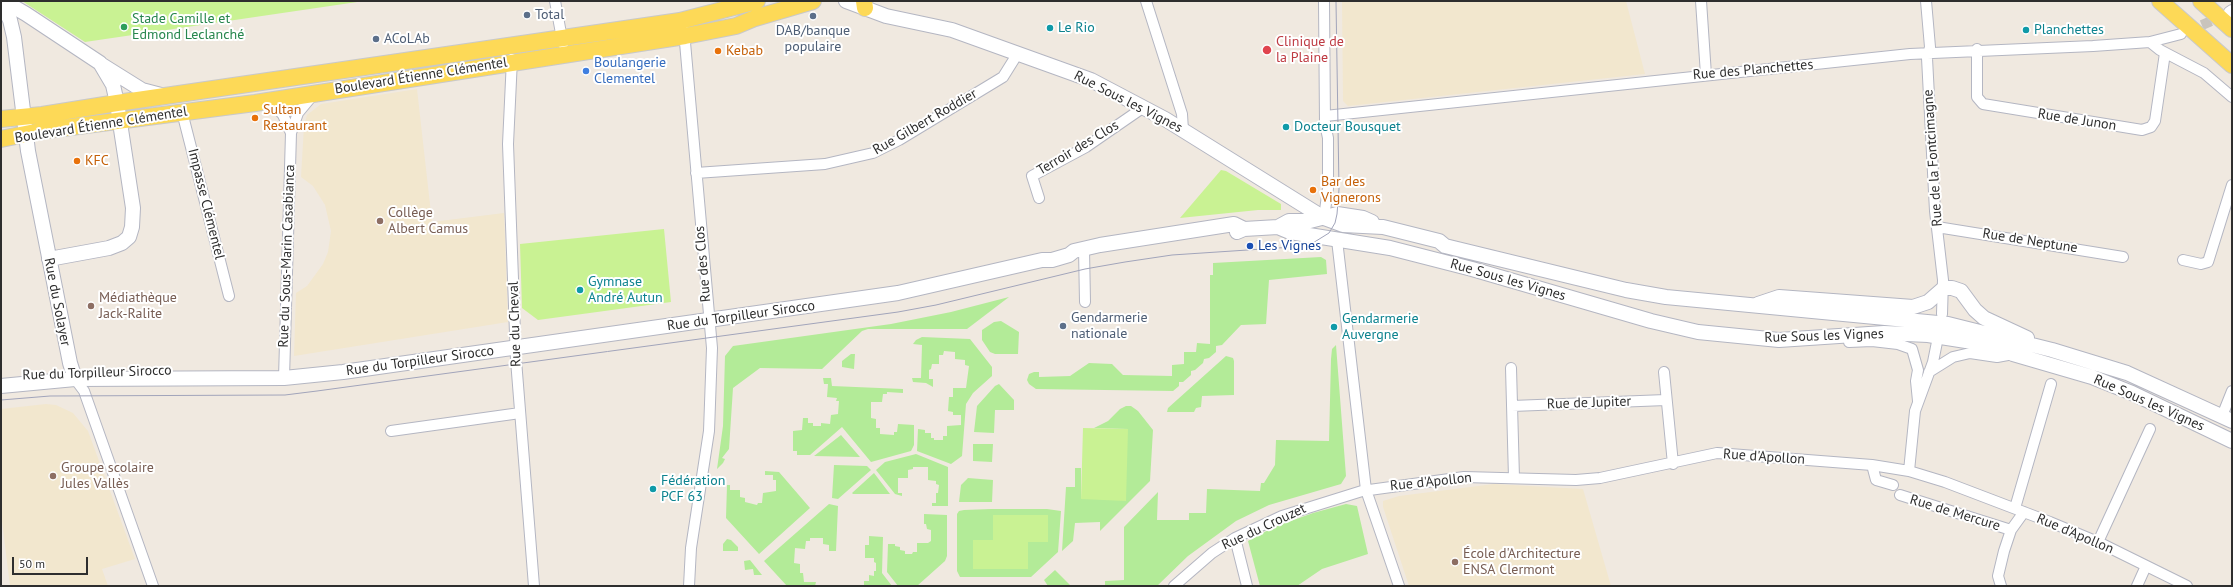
<!DOCTYPE html>
<html>
<head>
<meta charset="utf-8">
<style>
	body { margin:0 }
	#map { position:relative; width:2233px; height:587px; overflow:hidden; background:#f0e9e0; font-family:"PT Sans",sans-serif }
	canvas { display:block }
	.frame { position:absolute; inset:0; border:2px solid #2e2e2e; pointer-events:none }
	.scale { position:absolute; left:12px; top:557px; width:76px; height:18px; box-sizing:border-box; border:2px solid #2e2e2e; border-top:0; padding-left:5px; font-size:12px; line-height:14px; white-space:nowrap; color:#2e2e2e; -webkit-text-stroke:3px #fff; paint-order:stroke }
</style>
</head>
<body>
<div id="map">
<canvas width="2233" height="587"></canvas>
<div class="frame"></div>
<div class="scale">50 m</div>
</div>
<script>
const c = document.querySelector('canvas').getContext('2d');
c.lineJoin = 'round';
function paint(path, color) {
  c.fillStyle = color;
  c.fill(path, 'evenodd');
}
function toPath(rows) {
  const path = new Path2D();
  for (const r of rows) {
    path.moveTo(r[0], r[1]);
    for (let i = 2; i < r.length; i += 2) path.lineTo(r[i], r[i + 1]);
  }
  return path;
}
function strokePath(path, color, width, dash) {
  c.strokeStyle = color;
  c.lineWidth = width;
  c.lineCap = dash ? 'butt' : 'round';
  c.setLineDash(dash || []);
  c.stroke(path);
}
function label(font, color, halo, rows, align = 'center') {
  c.font = font + ' "PT Sans",sans-serif';
  c.lineWidth = 4;
  c.setLineDash([]);
  c.textBaseline = 'middle';
  c.strokeStyle = halo;
  c.fillStyle = color;
  for (const [text, x, y, turn = 0] of rows) {
    c.save();
    c.translate(x, y);
    c.rotate((+turn || 0) * Math.PI / 180);
    c.textAlign = isNaN(turn) ? turn : align;
    if (halo) c.strokeText(text, 0, 0);
    c.fillText(text, 0, 0);
    c.restore();
  }
}
paint(toPath([
	[1342,1,1626,1,1645,74,1348,106,1343,101],
	[417,89,432,222,504,213,508,322,294,356,296,293,307,286,323,264,328,252,331,231,325,205,313,186,301,177,304,126,307,115,321,104],
	[46,404,56,405,73,413,88,431,135,559,102,569,108,586,10,586,1,513,1,409],
	[1494,484,1583,489,1611,586,1409,586,1383,507,1383,501,1399,496]
]), '#f2e7ce');
paint(toPath([
	[1321,257,1326,260,1327,274,1269,280,1266,324,1241,325,1222,345,1216,346,1216,352,1209,358,1204,359,1203,363,1195,370,1191,371,1191,375,1183,382,1179,382,1179,386,1173,391,1036,389,1029,384,1027,380,1029,374,1034,372,1039,372,1039,377,1070,376,1089,363,1112,364,1123,375,1172,376,1172,365,1184,364,1184,352,1196,352,1197,343,1210,344,1210,275,1213,275,1213,263],
	[1009,297,967,329,868,329,862,331,822,369,760,368,733,388,729,449,722,458,725,459,723,463,717,469,723,426,725,356,733,346,891,324,951,312],
	[1001,321,1019,332,1018,354,995,354,990,352,982,340,982,330,994,322],
	[922,337,970,339,992,367,992,376,973,393,966,404,962,456,951,464,917,451,918,429,925,430,925,433,931,433,931,438,934,438,934,440,943,440,943,436,947,436,947,426,961,425,961,415,953,415,953,412,948,411,949,397,953,397,953,388,966,388,969,366,965,365,965,360,955,359,955,352,944,351,943,355,939,355,939,364,932,364,931,369,929,370,929,379,933,379,933,387,926,383,913,382,912,378,921,378,922,345,913,344,916,340],
	[1336,345,1346,476,1341,484,1269,505,1236,521,1188,556,1157,586,1105,586,1105,581,1124,580,1124,527,1158,492,1157,520,1189,520,1189,513,1206,513,1207,489,1260,491,1261,483,1264,483,1275,465,1276,440,1329,441,1331,359,1332,349],
	[851,354,855,354,854,369,842,367,842,361],
	[1226,356,1233,358,1234,361,1234,395,1202,396,1201,407,1196,408,1194,412,1167,412,1168,408],
	[823,378,831,378,832,386,903,389,903,393,887,392,887,394,883,394,882,402,871,402,871,418,876,419,876,428,880,428,880,434,894,435,894,432,897,432,898,424,914,425,914,445,911,451,871,462,842,427,810,455,797,455,797,451,793,451,793,431,802,430,803,418,808,418,808,423,813,423,813,426,821,426,821,423,830,424,831,415,838,414,839,401,836,401,837,398,827,397,828,384,824,384],
	[999,384,1014,400,1014,410,995,410,994,433,974,432,977,406,995,386],
	[1126,406,1131,406,1138,411,1153,430,1150,481,1100,531,1100,522,1075,523,1073,541,1062,551,1066,487,1075,487,1075,468,1081,468,1081,499,1128,429,1094,428,1108,421,1120,409],
	[841,435,860,457,814,456],
	[973,444,993,444,992,462,973,461],
	[916,454,948,467,948,506,932,506,932,503,936,503,936,493,938,493,939,485,936,484,936,481,928,480,928,467,913,467,913,469,908,470,908,478,898,478,898,493,902,493,902,496,895,494,876,470,885,462],
	[834,465,867,466,871,470,838,499,832,498],
	[765,471,779,472,810,508,759,554,726,518,727,485,730,485,730,490,740,490,740,497,745,498,745,502,757,505,758,503,762,503,763,493,776,491,776,480,773,480,773,475,765,475],
	[874,473,890,494,853,494,852,493],
	[968,478,993,480,992,502,959,502,961,485],
	[829,504,838,506,836,551,829,551,829,545,823,544,823,538,810,538,810,541,806,541,805,549,795,548,794,563,800,564,800,573,803,573,804,582,816,582,815,586,787,586,764,561],
	[1346,504,1357,506,1368,554,1322,569,1297,586,1260,586,1248,541,1274,527,1313,513],
	[991,509,1047,509,1061,511,1058,552,1031,577,960,577,957,571,957,514,959,511,964,510],
	[924,514,947,515,947,556,945,561,917,586,898,586,887,572,888,544,895,544,895,546,900,547,900,550,905,551,905,554,912,554,913,552,917,552,917,543,928,543,931,541,931,530,927,529,926,524,924,524],
	[869,536,883,537,882,573,892,586,864,586,864,581,869,581,869,575,874,576,874,571,876,571,876,563,874,562,874,558,865,558,865,545,869,545],
	[727,539,731,540,738,547,738,551,723,551,723,544],
	[750,560,762,575,754,575,753,569,745,570,744,561],
	[1055,570,1071,586,1048,586,1044,580]
]), '#b3eb98');
paint(toPath([
	[22,1,364,1,85,42],
	[1221,170,1226,171,1281,204,1281,210,1258,210,1180,218],
	[664,229,671,302,538,320,522,308,520,244],
	[1083,428,1128,429,1126,501,1081,499],
	[993,515,1048,515,1048,542,1028,542,1028,569,973,569,973,540,993,540]
]), '#c9f293');
strokePath(toPath([
	[2188,31,2223,16]
]), '#c9c4bc', 10, [10, 5]);
const street = toPath([
	[555,1,563,44],
	[1146,1,1182,114,1183,130],
	[1701,1,1706,75],
	[1926,1,1930,47,1927,58,1935,211,1943,280,1942,314],
	[2229,12,2232,10],
	[684,31,712,348,709,431,691,548,689,586],
	[2150,42,2160,50,2204,73,2232,97],
	[1977,49,1977,97,1983,104,2142,130,2151,127,2155,121,2165,53],
	[512,59,508,144,516,360,534,586],
	[270,100,283,115,291,133],
	[182,112,229,296],
	[1325,116,1910,54,2093,46,2150,42,2181,34],
	[696,173,825,164,873,153,899,140,1003,77,1018,53],
	[1039,198,1032,176,1086,147,1144,107],
	[1324,218,1328,188,1328,138,1325,124,1324,1],
	[1937,227,2123,257],
	[1337,240,1366,490,1399,586],
	[1084,249,1085,302],
	[2183,260,2201,264,2208,262,2232,185],
	[1849,342,1872,341,1898,344,1912,349,1918,370,1916,381,1918,401],
	[1511,368,1514,478],
	[1664,372,1673,464],
	[1929,372,1953,357,1970,353,1997,357,2013,354],
	[284,378,291,133,298,113,313,95],
	[75,379,84,391,153,586],
	[1512,406,1666,400],
	[2222,416,2232,391],
	[391,431,520,413],
	[1872,465,1876,480,1893,485],
	[1909,471,1915,411,1933,362,1937,342],
	[1900,495,2011,530],
	[2015,508,2051,384],
	[1235,538,1247,586],
	[2098,542,2150,429],
	[1174,586,1212,553,1235,538,1282,516,1362,491,1464,477,1576,480,1600,478,1717,453,1872,465,1909,471,1945,482,2050,522,2098,542,2187,586],
	[2001,586,1998,576,2004,551,2011,530,2024,512],
	[2137,586,2146,566]
]);
const secondary = toPath([
	[846,1,886,16,952,30,1091,80,1165,119,1324,218,1343,225,1383,227,1439,241,1445,246,1626,290,1666,297,1948,324,2052,350,2127,373,2232,421],
	[1,2,7,3,26,14,100,63,113,85,117,103,133,208,132,227,129,237,122,243,109,248,49,259],
	[1,9,6,12,10,20,14,37,28,151,70,363,75,379],
	[102,65,142,90,161,95],
	[1278,227,1289,221,1310,221,1337,214,1363,218,1372,222],
	[1237,232,1244,229,1278,227,1290,232,1390,248,1472,269,1651,321,1698,332,1779,340,1884,333,1928,335,1966,341,1999,348,2013,354,2092,377,2132,393,2232,441],
	[1758,304,1779,297,1913,307,1928,302,1944,288,1952,288,1961,291,1975,310,1984,318,2027,338],
	[1,386,75,379,284,378,343,372,898,293,1042,260,1052,260,1069,255,1074,251,1100,245,1234,224,1244,229]
]);
const primary = toPath([
	[864,1,865,8],
	[2160,1,2232,65],
	[2201,1,2232,29],
	[1,119,42,115,117,103,680,21,757,1],
	[1,139,40,131,255,103,685,36,736,26,755,18,813,1]
]);
strokePath(street, '#b4b6c2', 12);
strokePath(secondary, '#b4b6c2', 16);
strokePath(primary, '#c9c9c9', 18);
strokePath(street, '#fff', 10);
strokePath(secondary, '#fff', 14);
strokePath(primary, '#fdd957', 16);
strokePath(toPath([
	[1,400,50,396,285,395,317,391,898,312,936,305,1085,269,1125,262,1172,255,1308,246,1329,233,1335,223,1337,214,1339,189,1336,1]
]), '#a1a4ba', 1);
for (const [x, y, r, color] of [
	[527,15,4,"#5c6f8a"],
	[813,16,4,"#5c6f8a"],
	[124,27,4,"#2e9e5b"],
	[1050,28,4,"#0f9aa8"],
	[2026,30,4,"#0f9aa8"],
	[376,39,4,"#5c6f8a"],
	[1267,50,5,"#e0444e"],
	[718,51,4,"#e8710a"],
	[586,71,4,"#3f7fe0"],
	[255,118,4,"#e8710a"],
	[1286,127,4,"#0f9aa8"],
	[77,161,4,"#e8710a"],
	[1313,190,4,"#e8710a"],
	[380,221,4,"#8d6e63"],
	[1250,246,4,"#1a4fb4"],
	[580,290,4,"#0f9aa8"],
	[91,306,4,"#8d6e63"],
	[1063,326,4,"#5c6f8a"],
	[1334,327,4,"#0f9aa8"],
	[53,476,4,"#8d6e63"],
	[653,489,4,"#0f9aa8"],
	[1455,562,4,"#8d6e63"]
]) {
  const dot = new Path2D();
  dot.arc(x, y, r, 0, 2 * Math.PI);
  c.fillStyle = color;
  c.fill(dot);
  strokePath(dot, '#fff', 1.5);
}
label('14px', '#4e5e75', '#fff', [
	["Total",535,15],
	["DAB/banque",813,31,"center"],
	["populaire",813,47,"center"],
	["ACoLAb",384,39],
	["Gendarmerie",1071,318],
	["nationale",1071,334]
], 'left');
label('14px', '#27864d', '#fff', [
	["Stade Camille et",132,19],
	["Edmond Leclanché",132,35]
], 'left');
label('14px', '#0d838f', '#fff', [
	["Le Rio",1058,28],
	["Planchettes",2034,30],
	["Docteur Bousquet",1294,127],
	["Gymnase",588,282],
	["André Autun",588,298],
	["Gendarmerie",1342,319],
	["Auvergne",1342,335],
	["Fédération",661,481],
	["PCF 63",661,497]
], 'left');
label('14px', '#be3a42', '#fff', [
	["Clinique de",1276,42],
	["la Plaine",1276,58]
], 'left');
label('14px', '#c56008', '#fff', [
	["Kebab",726,51],
	["Sultan",263,110],
	["Restaurant",263,126],
	["KFC",85,161],
	["Bar des",1321,182],
	["Vignerons",1321,198]
], 'left');
label('14px', '#366cbe', '#fff', [
	["Boulangerie",594,63],
	["Clementel",594,79]
], 'left');
label('14px', '#2e2e2e', '#fff', [
	["Rue des Planchettes",1753,70,-5],
	["Boulevard Étienne Clémentel",421,76,-9],
	["Rue Sous les Vignes",1128,102,27],
	["Rue de Junon",2077,120,9],
	["Rue Gilbert Roddier",925,122,-30],
	["Boulevard Étienne Clémentel",101,125,-9],
	["Terroir des Clos",1078,148,-31],
	["Rue de la Fontcimagne",1933,158,-94],
	["Impasse Clémentel",206,204,76],
	["Rue de Neptune",2030,241,9],
	["Rue du Sous-Marin Casabianca",287,256,-88],
	["Rue des Clos",703,264,-95],
	["Rue Sous les Vignes",1508,280,16],
	["Rue du Solayer",57,302,79],
	["Rue du Torpilleur Sirocco",741,316,-8],
	["Rue du Cheval",515,324,-92],
	["Rue Sous les Vignes",1824,336,-2],
	["Rue du Torpilleur Sirocco",420,361,-8],
	["Rue du Torpilleur Sirocco",97,373,-2],
	["Rue de Jupiter",1589,403,-2],
	["Rue Sous les Vignes",2149,403,24],
	["Rue d'Apollon",1764,457,4],
	["Rue d'Apollon",1431,482,-6],
	["Rue de Mercure",1955,513,17],
	["Rue du Crouzet",1264,527,-25],
	["Rue d'Apollon",2075,534,23]
]);
label('14px', '#785e54', '#fff', [
	["Collège",388,213],
	["Albert Camus",388,229],
	["Médiathèque",99,298],
	["Jack-Ralite",99,314],
	["Groupe scolaire",61,468],
	["Jules Vallès",61,484],
	["École d'Architecture",1463,554],
	["ENSA Clermont",1463,570]
], 'left');
label('14px', '#164399', '#fff', [
	["Les Vignes",1258,246]
], 'left');
</script>
</body>
</html>
